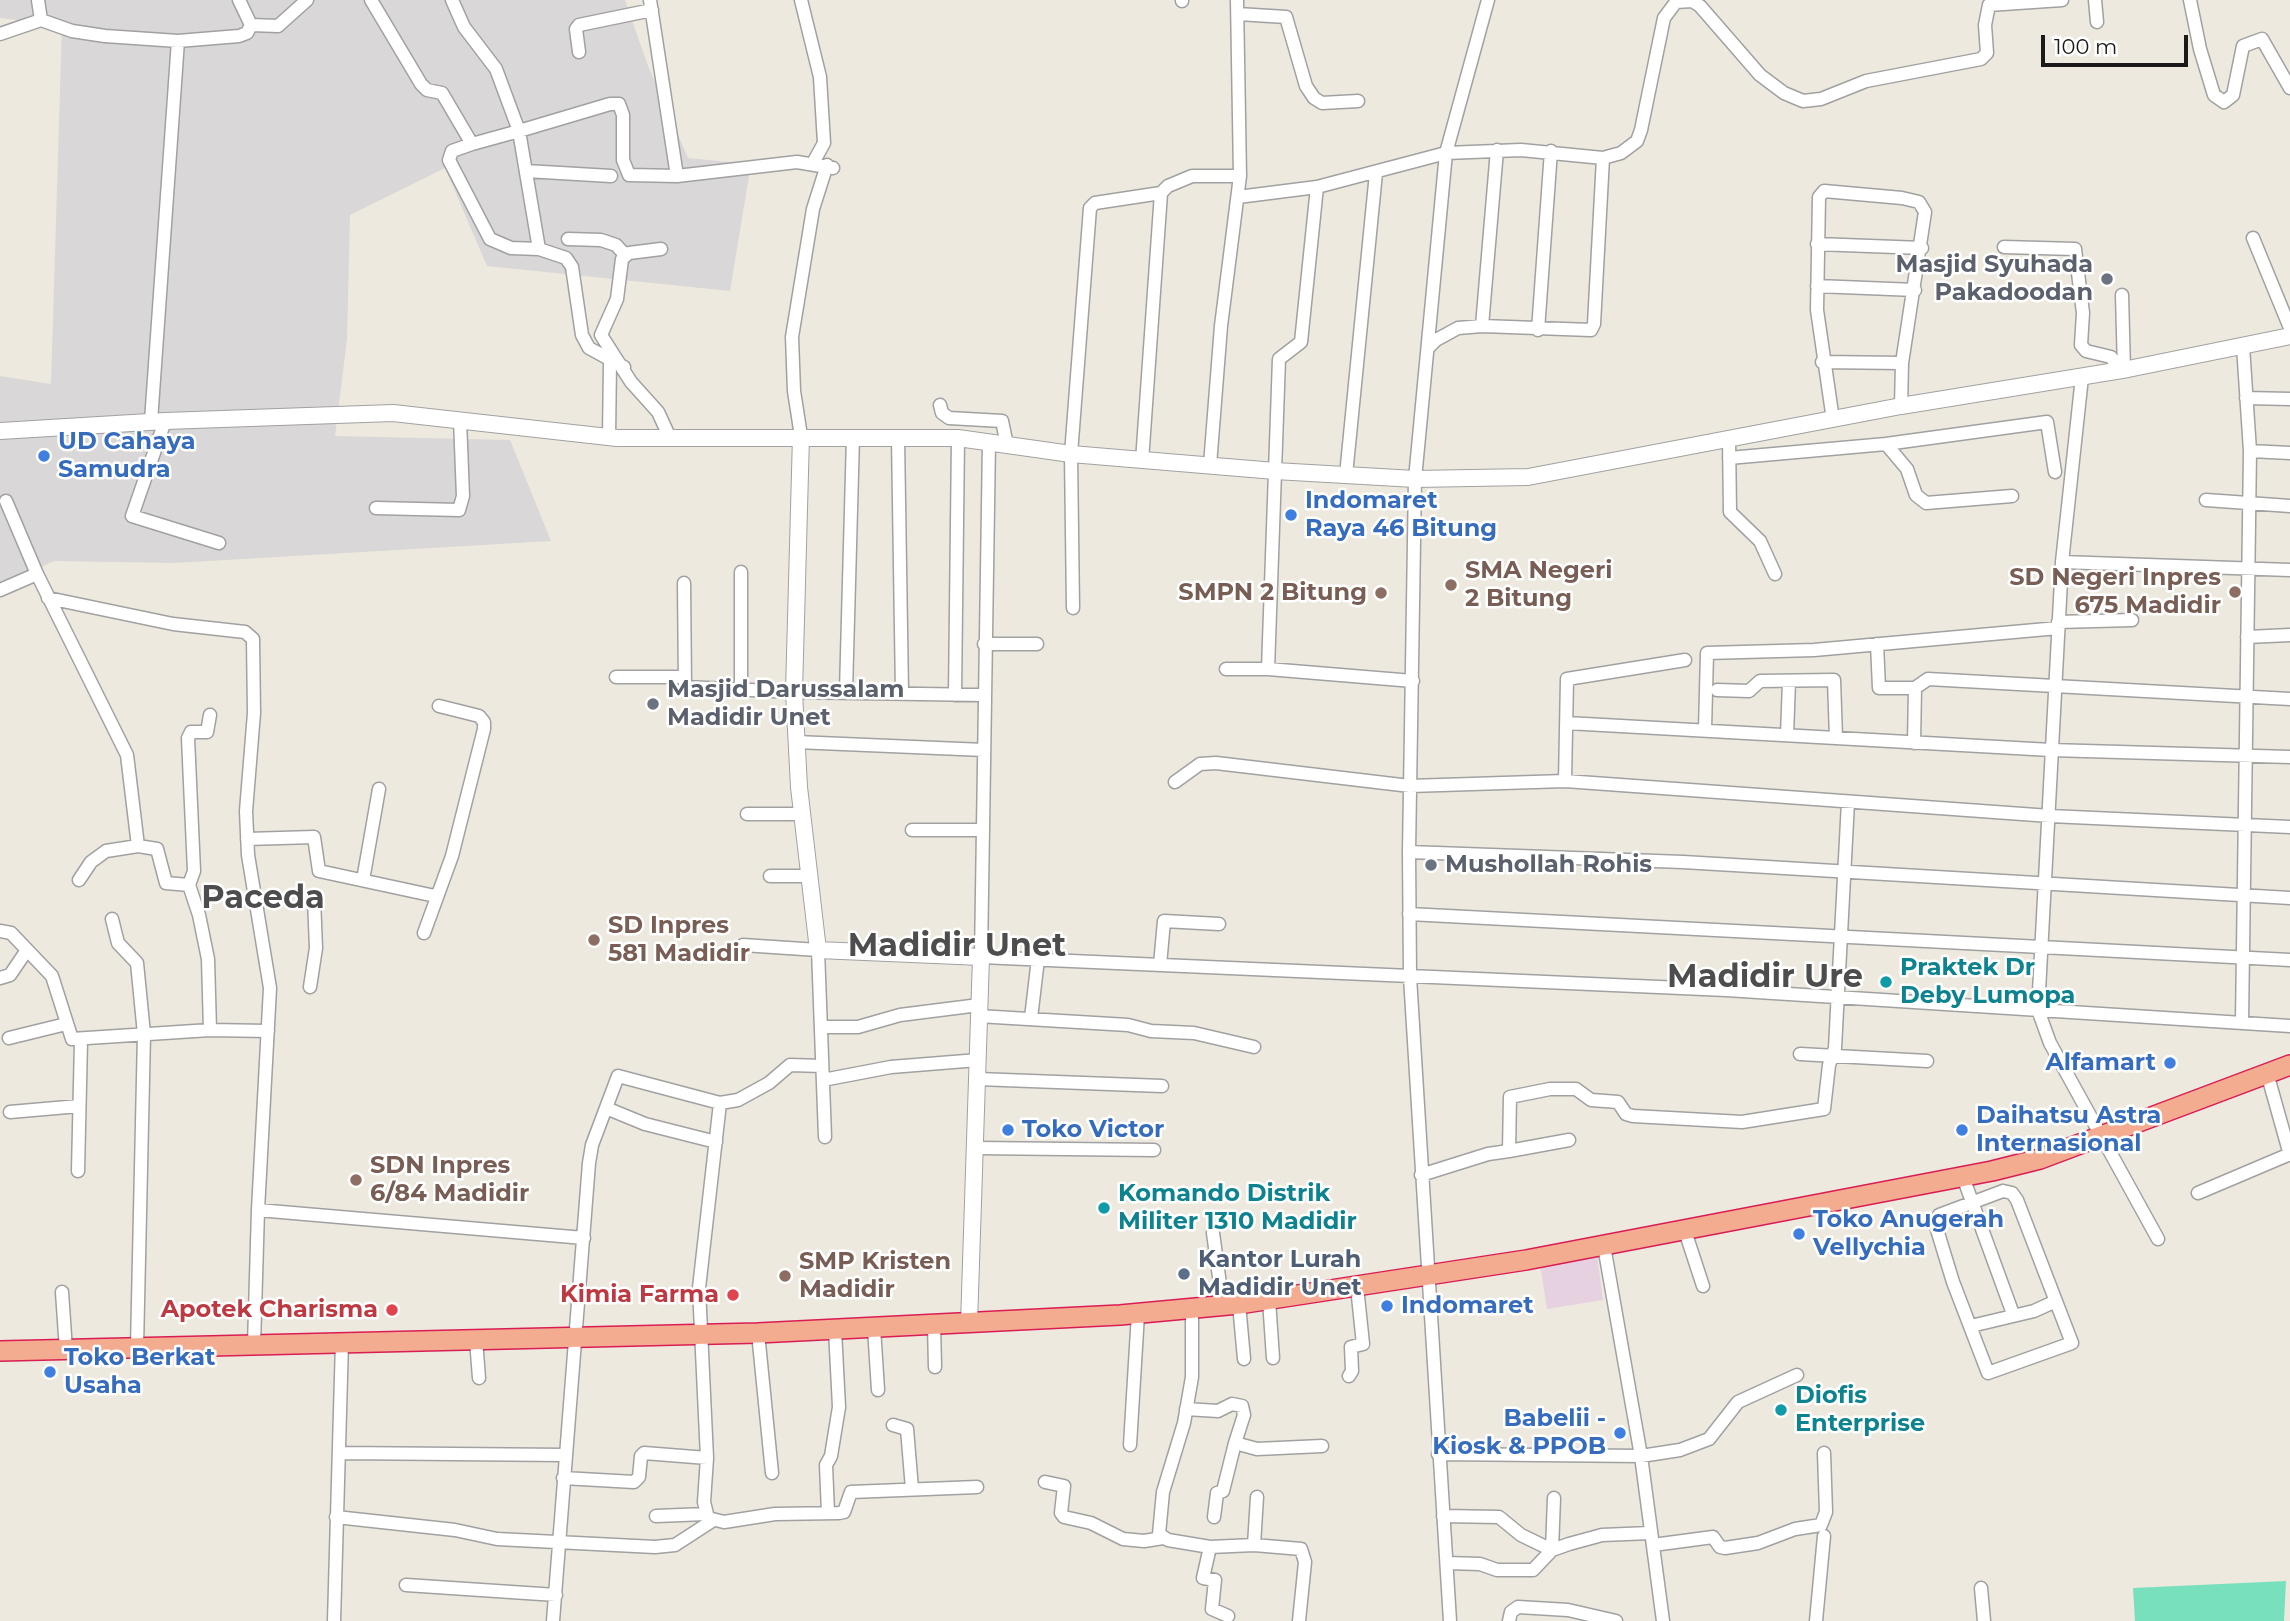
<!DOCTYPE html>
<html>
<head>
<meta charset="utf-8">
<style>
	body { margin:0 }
	#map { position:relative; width:2290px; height:1621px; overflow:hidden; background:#ede9df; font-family:Montserrat,sans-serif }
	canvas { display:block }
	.scale { position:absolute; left:2041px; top:35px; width:147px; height:32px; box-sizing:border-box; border:4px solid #1a1a1a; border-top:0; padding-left:9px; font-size:21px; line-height:24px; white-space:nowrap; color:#1a1a1a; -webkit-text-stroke:5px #fff; paint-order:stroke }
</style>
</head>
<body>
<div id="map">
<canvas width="2290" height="1621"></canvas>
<div class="scale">100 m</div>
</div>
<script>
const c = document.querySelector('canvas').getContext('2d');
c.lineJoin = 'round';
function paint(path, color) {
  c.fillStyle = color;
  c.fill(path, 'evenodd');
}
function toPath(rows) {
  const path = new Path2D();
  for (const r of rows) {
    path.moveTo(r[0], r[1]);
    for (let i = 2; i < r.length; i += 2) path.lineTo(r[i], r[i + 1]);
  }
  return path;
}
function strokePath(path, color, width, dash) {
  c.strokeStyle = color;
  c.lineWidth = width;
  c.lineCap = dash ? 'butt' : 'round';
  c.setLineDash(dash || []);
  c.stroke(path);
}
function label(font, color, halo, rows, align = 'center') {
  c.font = font + ' Montserrat,sans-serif';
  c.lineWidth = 5;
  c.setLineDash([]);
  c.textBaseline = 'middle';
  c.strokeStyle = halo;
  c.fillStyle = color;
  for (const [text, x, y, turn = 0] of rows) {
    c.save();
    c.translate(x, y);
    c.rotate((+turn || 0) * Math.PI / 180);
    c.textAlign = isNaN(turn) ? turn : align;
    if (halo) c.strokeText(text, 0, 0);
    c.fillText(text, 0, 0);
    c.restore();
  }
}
paint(toPath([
	[0,0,625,0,648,66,688,158,751,164,730,291,487,266,445,168,350,215,347,339,335,436,510,440,551,541,174,563,54,561,0,586,0,376,51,384,62,26,0,18]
]), '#d9d7d7');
paint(toPath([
	[1597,1255,1603,1300,1547,1309,1540,1264]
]), '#e6d1e1');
paint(toPath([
	[2286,1581,2284,1621,2135,1621,2133,1588]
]), '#79e0bd');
const minor = toPath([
	[38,0,41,20],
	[371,0,421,84,427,90,442,93,472,144,519,131,539,249,566,258,572,267,582,335,589,348,624,367],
	[452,0,464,27,496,69,519,131,610,104,619,104,623,115,623,160,629,175,677,176],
	[650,0,677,176,797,162,833,168],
	[801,0,820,77,824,143,813,163],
	[1182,0,1182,1],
	[2095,0,2097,22],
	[2190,0,2200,49,2214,95,2224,102,2233,95,2243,46,2262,39,2290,88],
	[1238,14,1286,17,1306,86,1314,98,1322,103,1358,101],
	[251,25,278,26,307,0],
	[0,34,41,20,72,31,105,36,178,41,239,36,247,33,251,25,239,0],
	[579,52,576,29,579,25,652,10],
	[472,144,452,151,449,160,490,239,511,248,539,249],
	[526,171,611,176],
	[1238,197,1317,187,1446,153,1521,150,1603,158,1621,153,1637,141,1641,130,1664,18,1676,2,1692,1,1700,6,1760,75,1784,93,1803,101,1821,99,1866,81,1981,59,1987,53,1985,25,1989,5,2062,0],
	[2253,238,2290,328],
	[568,239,601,240,616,245,625,255],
	[1817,244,1922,248],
	[2004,247,2075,249,2083,313,2081,345,2086,351,2111,357,2120,370],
	[661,249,629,253,622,259,617,299,601,335,631,382,658,412,670,438],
	[1817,286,1915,290],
	[2122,295,2124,370],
	[1482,326,1497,150],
	[1538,330,1551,151],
	[1428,348,1436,340,1458,328,1482,326,1591,330,1594,324,1603,158],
	[1822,362,1902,363],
	[2082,377,2062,562,2038,1010,2050,1043,2158,1239],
	[2246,398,2290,399],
	[940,405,942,413,949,418,1002,421,1007,445],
	[1833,420,1817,310,1819,197,1824,191,1902,198,1919,202,1925,212,1902,363,1901,406],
	[151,421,178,41],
	[165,421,132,516,219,543],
	[801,436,794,391,792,337,813,209,827,165],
	[609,437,610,362],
	[898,438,902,693],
	[1729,439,1730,512,1760,541,1775,574],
	[989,442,981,957,1726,990,2290,1026],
	[1886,444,2047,422,2055,472],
	[2250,451,2290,453],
	[1729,458,1886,444,1907,469,1916,495,1926,503,2012,496],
	[1142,461,1161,193,1168,186,1192,176,1240,176],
	[1210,465,1221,326,1240,176,1237,0],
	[1346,475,1376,173],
	[2206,500,2290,506],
	[6,501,37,574],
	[376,508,459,510,463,496,460,420],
	[2062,562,2290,570],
	[741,572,741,689],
	[684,583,685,687,794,692,984,695],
	[0,590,37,574,127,755,138,846],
	[48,598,173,624,245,632,253,639,254,713,246,811,248,855,270,988,258,1210,254,1345],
	[1073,608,1071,454,1090,208,1095,203,1161,193],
	[2058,622,2132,620],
	[2247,637,2290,635],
	[984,644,1037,644],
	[1877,644,1879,688,1915,688],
	[1226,669,1268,669,1413,681],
	[1268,669,1279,359,1301,342,1317,187],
	[616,677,685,677],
	[1717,690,1749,691,1760,681,1834,680,1836,738],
	[846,691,853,437],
	[955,695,958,438],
	[1567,723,2051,750,2290,757],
	[1705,729,1707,653,1814,650,2058,628],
	[1787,735,1789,682],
	[796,742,984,750],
	[1914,743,1915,688,1928,679,2290,699],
	[1565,781,1567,679,1685,660],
	[1175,782,1200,764,1216,763,1410,786,1565,781,2050,816,2290,827],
	[747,814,802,814],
	[912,830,983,830],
	[247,839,314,837,319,871,435,896],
	[1409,852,1683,862,2290,898],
	[770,876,809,876],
	[79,880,91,862,106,851,138,846,157,849,166,883,189,885,199,915,208,959,210,1030],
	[363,880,379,789],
	[189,885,194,871,188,738,191,732,207,732,210,715],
	[1409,914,2290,960],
	[112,919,118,943,137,963,144,1034,137,1347],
	[0,931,11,933,52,976,72,1039,210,1030,268,1031],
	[424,933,452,856,484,729,484,722,479,716,439,706],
	[743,945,818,950,825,1137],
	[1160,965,1164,921,1219,924],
	[0,978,10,975,27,950],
	[310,987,316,948,314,899],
	[978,1016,1128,1025,1151,1031,1194,1033,1254,1047],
	[1031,1018,1038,959],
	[2242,1022,2250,451,2243,346],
	[821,1027,858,1027,900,1015,979,1005],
	[9,1038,66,1024],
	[1800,1054,1927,1061],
	[2267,1073,2290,1155],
	[978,1079,1162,1086],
	[823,1080,891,1067,978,1060],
	[720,1103,699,1288,707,1458,704,1502,708,1518,724,1522,775,1514,839,1513,844,1512,851,1492,977,1487],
	[606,1108,645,1124,716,1142],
	[10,1112,79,1106],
	[977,1148,1154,1150],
	[1509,1151,1569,1140],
	[78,1171,81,1041],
	[1421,1175,1488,1154,1509,1151,1510,1097,1550,1089,1576,1089,1591,1100,1618,1102,1626,1114,1633,1116,1742,1122,1824,1109,1829,1065,1835,1048,1848,802],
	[1963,1177,2013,1314],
	[2003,1191,2012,1193,2017,1200,2072,1343,1988,1373,1953,1282,1935,1223,1939,1215,2003,1191],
	[2198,1193,2290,1154],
	[258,1210,584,1238],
	[1684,1228,1703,1286],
	[1213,1233,1223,1306],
	[1604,1246,1641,1456,1663,1621],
	[62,1292,66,1350],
	[1269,1300,1273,1358],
	[1239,1304,1244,1359],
	[1192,1310,1192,1377,1184,1423,1163,1492,1159,1534,1168,1540,1210,1547,1254,1545,1301,1549,1305,1562,1299,1621],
	[934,1324,935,1367],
	[1971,1326,2034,1311,2056,1301],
	[874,1328,878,1390],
	[758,1333,772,1473],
	[476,1340,479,1378],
	[1349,1376,1352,1371,1351,1347,1363,1344,1357,1287],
	[1186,1409,1218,1411,1232,1404,1242,1406,1244,1415,1235,1443,1257,1449,1322,1446],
	[893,1425,907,1429,912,1489],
	[1130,1445,1138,1314],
	[341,1453,565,1455],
	[1438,1454,1641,1456,1680,1450,1709,1439,1738,1402,1797,1375],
	[563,1478,634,1482,639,1477,641,1456,644,1453,707,1458],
	[1045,1482,1064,1486,1061,1513,1064,1517,1091,1523,1123,1539,1144,1541,1163,1538],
	[828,1513,826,1465,831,1456,839,1407,835,1330],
	[656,1516,706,1514],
	[1443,1516,1499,1517,1521,1535,1552,1550,1554,1498],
	[336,1517,455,1530,497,1539,655,1547,675,1545,712,1521],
	[1214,1517,1217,1493,1223,1491,1235,1443],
	[1254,1545,1257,1497],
	[1653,1545,1713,1537,1720,1547,1725,1548,1758,1543,1795,1529,1821,1525,1826,1512,1824,1453],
	[1210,1547,1203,1578,1215,1580,1212,1609,1228,1616],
	[1447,1563,1480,1564,1497,1570,1533,1570,1552,1550,1569,1544,1602,1535,1650,1533],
	[406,1585,556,1595],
	[1981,1588,1984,1621],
	[334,1621,342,1342],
	[553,1621,589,1163,592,1145,618,1076,720,1103,738,1100,769,1083,790,1065,822,1066],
	[1450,1621,1410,977,1409,852,1415,479,1446,153,1488,0],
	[1509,1621,1511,1612,1518,1607,1568,1610,1616,1621],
	[1816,1621,1824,1536]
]);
const tertiary = toPath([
	[0,431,165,421,393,413,617,438,958,438,1071,454,1275,471,1415,479,1528,477,1901,406,2128,369,2290,336],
	[801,436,794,692,799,787,818,950,981,957,969,1324]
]);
const trunk = toPath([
	[0,1351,758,1333,1120,1315,1239,1304,1526,1260,1992,1171,2040,1159,2290,1065]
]);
strokePath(minor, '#a1a1a1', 15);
strokePath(tertiary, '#a1a1a1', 18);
strokePath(trunk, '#d91d54', 22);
strokePath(minor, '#fff', 12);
strokePath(tertiary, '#fff', 16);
strokePath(trunk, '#f4ac91', 19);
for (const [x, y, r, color] of [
	[2107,279,7,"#6b7280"],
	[44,456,7,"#3f7fe0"],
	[1291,515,7,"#3f7fe0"],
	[1451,585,7,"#8d6e63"],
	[2235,592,7,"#8d6e63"],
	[1381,593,7,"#8d6e63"],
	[653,704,7,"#6b7280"],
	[1431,865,7,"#6b7280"],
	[594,940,7,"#8d6e63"],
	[1886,982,7,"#0f9aa8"],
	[2170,1063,7,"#3f7fe0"],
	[1008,1130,7,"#3f7fe0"],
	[1962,1130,7,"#3f7fe0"],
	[356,1180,7,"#8d6e63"],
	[1104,1208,7,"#0f9aa8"],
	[1799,1234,7,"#3f7fe0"],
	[1184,1274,7,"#5c6f8a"],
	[785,1276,7,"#8d6e63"],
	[733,1295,7,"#e0444e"],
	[1387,1306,7,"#3f7fe0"],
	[392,1310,7,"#e0444e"],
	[50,1372,7,"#3f7fe0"],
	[1781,1410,7,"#0f9aa8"],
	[1620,1433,7,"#3f7fe0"]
]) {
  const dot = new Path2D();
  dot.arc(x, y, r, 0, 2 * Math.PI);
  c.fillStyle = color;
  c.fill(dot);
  strokePath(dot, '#fff', 2.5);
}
label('bold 24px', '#5b616d', '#fff', [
	["Masjid Syuhada",2093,265,"right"],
	["Pakadoodan",2093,293,"right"],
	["Masjid Darussalam",667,690],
	["Madidir Unet",667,718],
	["Mushollah Rohis",1445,865]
], 'left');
label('bold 24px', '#366cbe', '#fff', [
	["UD Cahaya",58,442],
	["Samudra",58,470],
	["Indomaret",1305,501],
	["Raya 46 Bitung",1305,529],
	["Alfamart",2156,1063,"right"],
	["Daihatsu Astra",1976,1116],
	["Internasional",1976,1144],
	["Toko Victor",1022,1130],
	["Toko Anugerah",1813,1220],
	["Vellychia",1813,1248],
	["Indomaret",1401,1306],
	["Toko Berkat",64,1358],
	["Usaha",64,1386],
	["Babelii -",1606,1419,"right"],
	["Kiosk & PPOB",1606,1447,"right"]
], 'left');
label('bold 24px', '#785e54', '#fff', [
	["SMA Negeri",1465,571],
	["2 Bitung",1465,599],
	["SD Negeri Inpres",2221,578,"right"],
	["675 Madidir",2221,606,"right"],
	["SMPN 2 Bitung",1367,593,"right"],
	["SD Inpres",608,926],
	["581 Madidir",608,954],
	["SDN Inpres",370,1166],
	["6/84 Madidir",370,1194],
	["SMP Kristen",799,1262],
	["Madidir",799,1290]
], 'left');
label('bold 24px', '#0d838f', '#fff', [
	["Praktek Dr",1900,968],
	["Deby Lumopa",1900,996],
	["Komando Distrik",1118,1194],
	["Militer 1310 Madidir",1118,1222],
	["Diofis",1795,1396],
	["Enterprise",1795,1424]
], 'left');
label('bold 24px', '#4e5e75', '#fff', [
	["Kantor Lurah",1198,1260],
	["Madidir Unet",1198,1288]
], 'left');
label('bold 24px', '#be3a42', '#fff', [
	["Kimia Farma",719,1295],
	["Apotek Charisma",378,1310]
], 'right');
label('bold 32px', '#4d4d4d', '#fff', [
	["Paceda",263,899],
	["Madidir Unet",957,947],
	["Madidir Ure",1765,978]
]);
</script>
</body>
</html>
